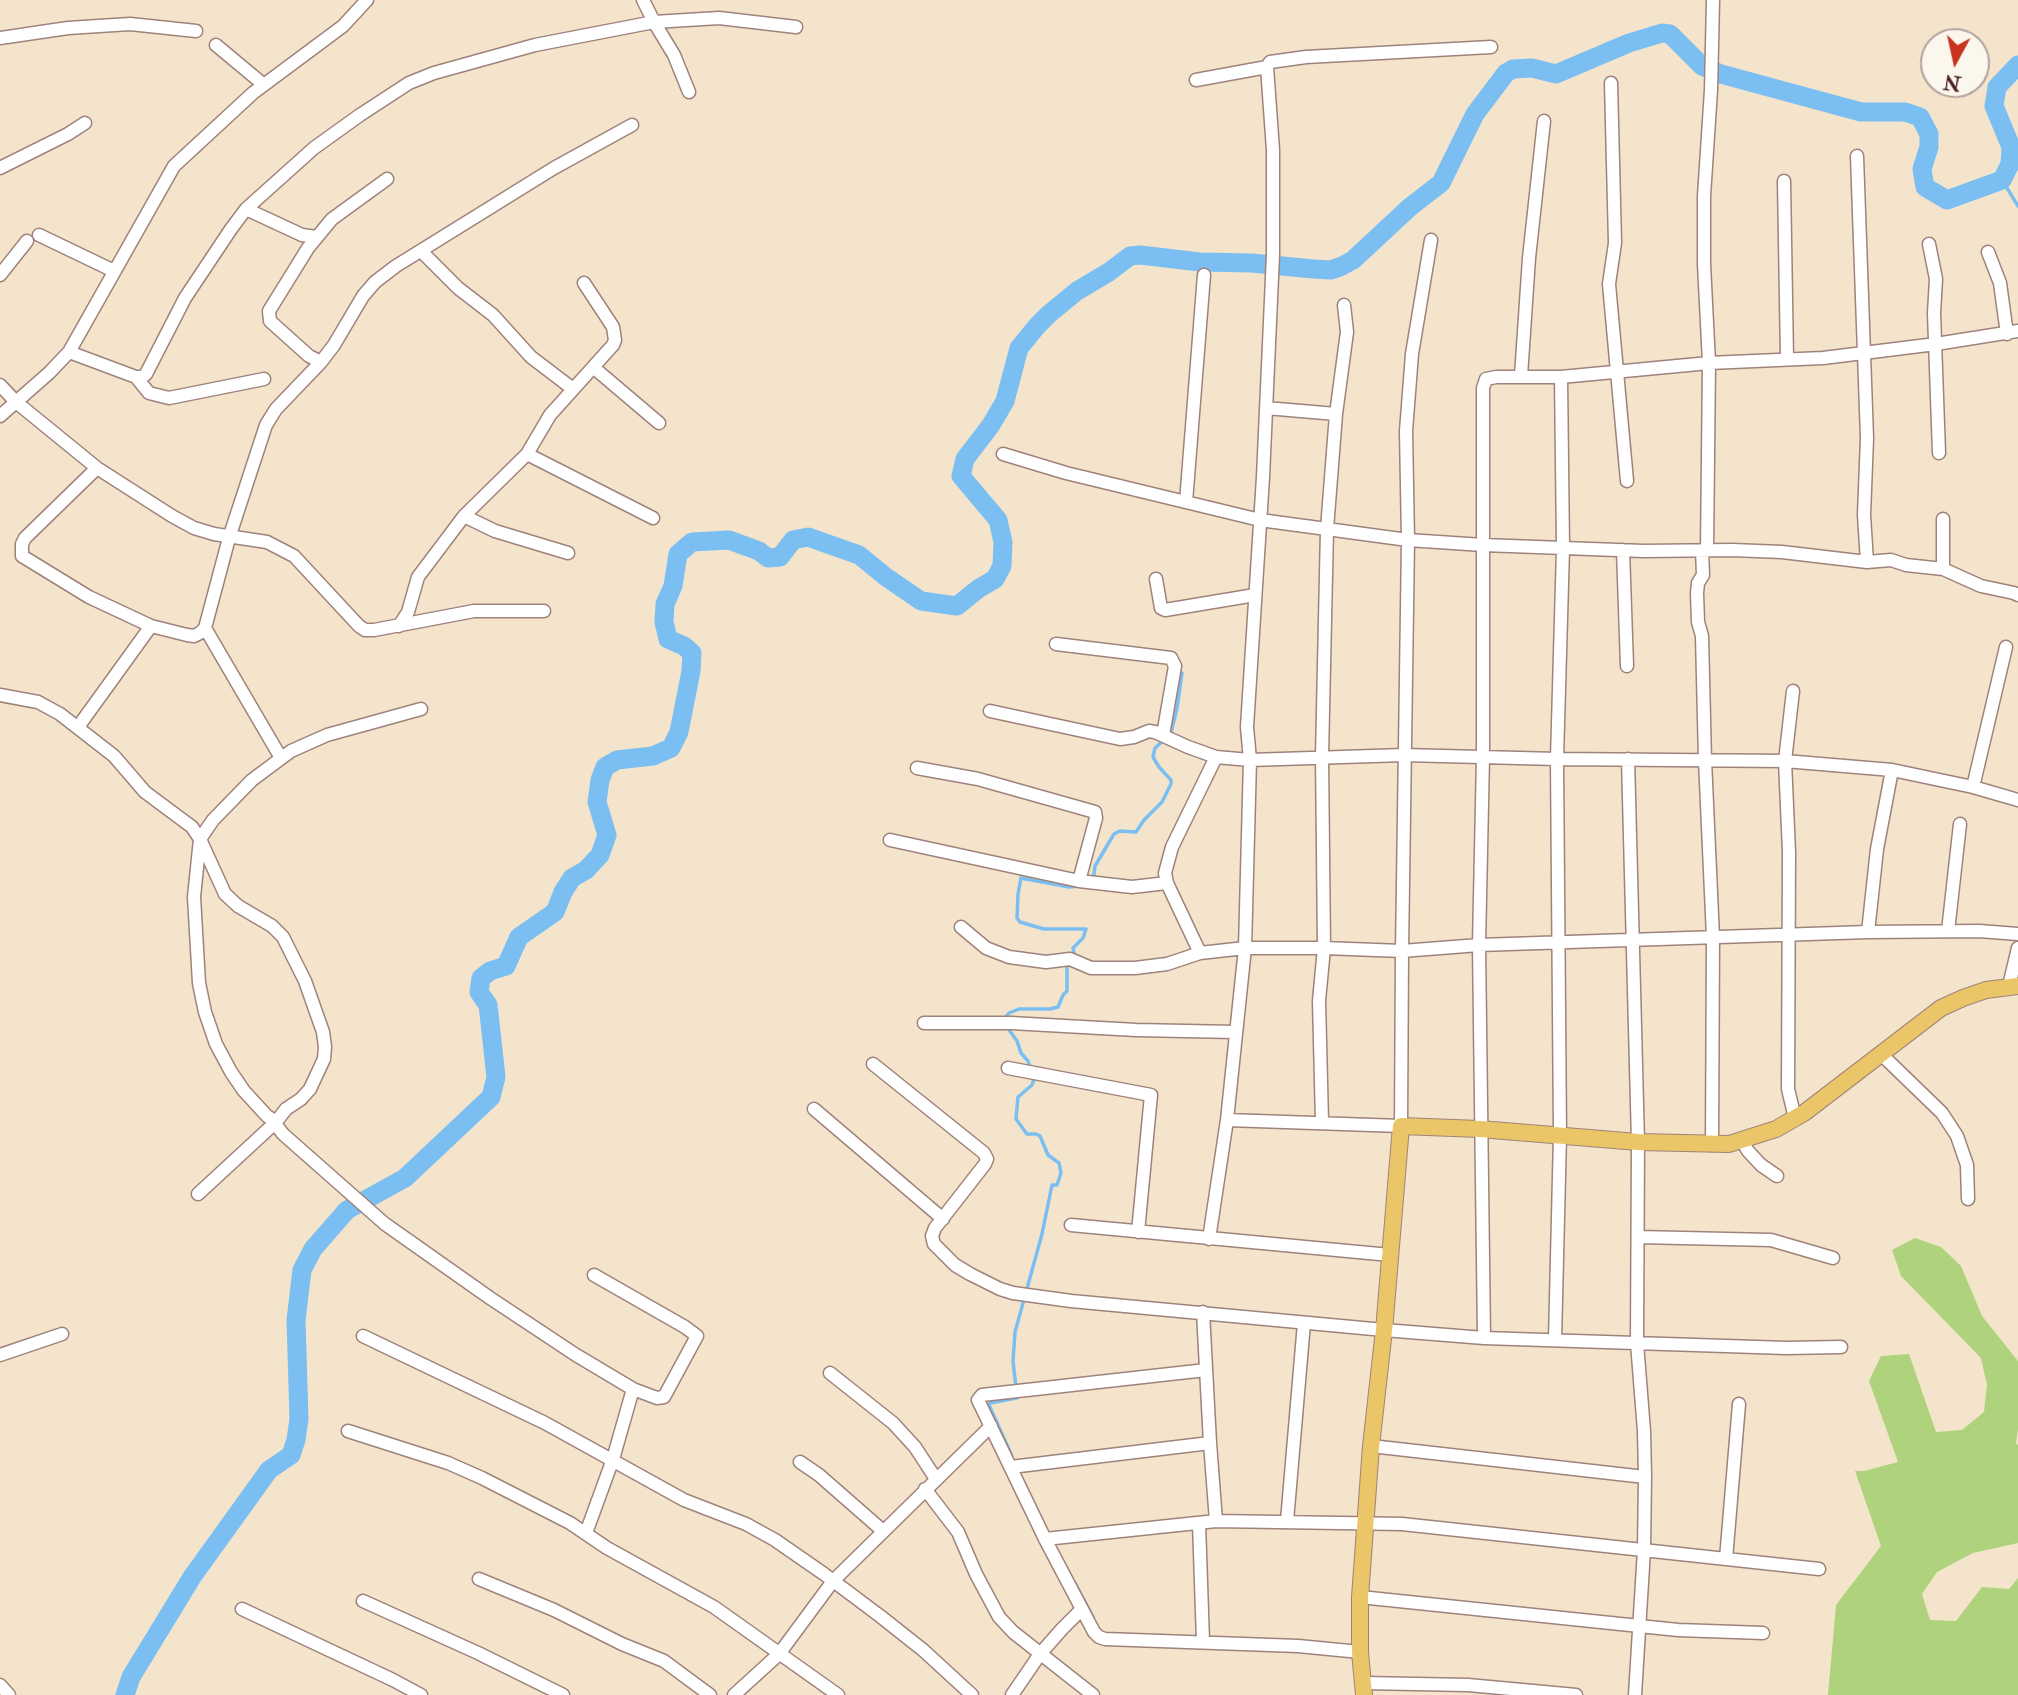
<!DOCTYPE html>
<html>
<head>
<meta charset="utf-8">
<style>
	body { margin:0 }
	#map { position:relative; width:2018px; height:1695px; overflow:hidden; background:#f4e4cb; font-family:"IM FELL Double Pica",serif }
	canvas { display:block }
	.north { position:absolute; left:1920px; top:28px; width:70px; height:70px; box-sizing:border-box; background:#fbf7ec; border:2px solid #b4a19f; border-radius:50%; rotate:188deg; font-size:19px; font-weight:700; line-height:28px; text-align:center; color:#4a1f2b }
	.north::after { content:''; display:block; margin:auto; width:24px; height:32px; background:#c8321e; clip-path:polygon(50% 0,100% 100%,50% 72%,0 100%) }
</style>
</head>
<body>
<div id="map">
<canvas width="2018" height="1695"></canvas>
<div class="north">N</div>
</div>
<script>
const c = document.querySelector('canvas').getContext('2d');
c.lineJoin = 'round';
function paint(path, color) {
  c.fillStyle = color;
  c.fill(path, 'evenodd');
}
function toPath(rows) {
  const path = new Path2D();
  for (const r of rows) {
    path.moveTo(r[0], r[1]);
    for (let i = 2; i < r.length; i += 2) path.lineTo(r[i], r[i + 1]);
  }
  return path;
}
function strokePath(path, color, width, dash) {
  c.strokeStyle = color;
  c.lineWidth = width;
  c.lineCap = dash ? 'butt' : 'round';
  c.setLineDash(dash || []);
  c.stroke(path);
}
paint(toPath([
	[1915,1238,1941,1247,1961,1266,1982,1316,2018,1361,2018,1428,2016,1443,2018,1445,2018,1543,1973,1553,1937,1572,1922,1594,1930,1620,1956,1621,1982,1587,2009,1589,2018,1578,2018,1695,1828,1695,1836,1605,1881,1546,1855,1471,1864,1471,1898,1462,1869,1381,1881,1356,1909,1354,1936,1432,1962,1430,1984,1412,1987,1385,1981,1358,1901,1276,1892,1250]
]), '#afd37c');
strokePath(toPath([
	[2002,180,2018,206],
	[1170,737,1177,708,1182,673],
	[1093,881,1095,866,1114,834,1120,831,1136,832,1144,820,1162,802,1171,784,1171,780,1159,767,1153,757,1155,748,1164,740],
	[1072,957,1074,954,1073,948,1083,938,1086,929,1044,929,1020,922,1017,918,1018,894,1021,878,1069,887,1081,886],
	[1031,1070,1028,1061,1021,1053,1017,1041,1007,1027,1005,1018,1009,1013,1019,1009,1050,1009,1058,1007,1063,995,1067,991,1067,963],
	[1016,1388,1013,1361,1015,1332,1042,1234,1052,1185,1057,1185,1061,1173,1059,1163,1048,1155,1040,1136,1036,1134,1027,1134,1016,1119,1018,1097,1032,1085,1035,1076],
	[1011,1454,989,1405,990,1403,1017,1398,1018,1396],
	[1075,1583,1093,1617]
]), '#7bbff2', 3.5);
strokePath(toPath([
	[125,1695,131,1677,192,1577,269,1470,291,1455,296,1440,299,1419,296,1320,302,1270,313,1249,347,1210,405,1178,491,1097,496,1077,488,1005,479,992,481,978,490,971,506,966,519,937,555,912,563,892,572,878,586,870,600,855,607,835,597,802,600,780,605,767,617,760,653,756,671,748,679,732,691,671,692,653,684,646,668,639,664,622,665,604,673,586,678,554,692,542,729,540,759,551,768,558,780,557,793,540,808,537,859,555,886,577,921,601,957,606,978,589,995,579,1002,566,1003,542,998,520,961,476,965,459,991,425,1005,401,1019,348,1037,326,1049,314,1077,291,1109,272,1130,256,1140,255,1200,262,1252,263,1313,269,1331,270,1342,266,1353,260,1410,207,1441,183,1475,114,1506,73,1513,69,1532,68,1556,74,1629,43,1662,33,1670,34,1702,66,1721,74,1861,112,1905,112,1920,117,1929,134,1929,147,1922,169,1925,187,1947,200,2002,180,2010,164,2011,147,1994,106,1997,87,2018,65]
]), '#7bbff2', 19);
const minor = toPath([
	[643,0,654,22,674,55,689,92],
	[0,38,68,28,130,24,196,31],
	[216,45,264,85],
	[1196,80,1267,67,1270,62,1306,57,1491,47],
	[1611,83,1615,243,1609,284,1627,481],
	[1857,156,1867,438,1864,515,1867,562],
	[0,168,68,134,85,123],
	[1784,181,1787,359],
	[246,209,302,235,317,237],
	[39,235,114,271],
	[1929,244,1936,279,1934,313,1939,453],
	[421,251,458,288,493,315,531,357,573,389],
	[1988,252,2000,283,2007,334],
	[0,275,27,241],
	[69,352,136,377,142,377,146,374,185,298,231,229,246,209,314,148,360,115,409,83,434,73,535,45,654,22,719,18,796,27],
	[321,362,309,356,270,321,269,311,308,248,332,219,387,179],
	[593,367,659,423],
	[1521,376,1529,258,1544,121],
	[136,377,149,393,169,398,264,379],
	[0,385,16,402,97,468,172,516,194,528,214,534,267,542,294,556,359,626,365,630,374,630,474,611,544,611],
	[1266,408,1336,414],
	[0,416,49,373,69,352,174,166,253,93,343,26,367,0],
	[527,454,653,518],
	[1003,454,1066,473,1260,520,1408,540,1483,545,1644,551,1732,550,1782,552,1867,562,1891,560,1906,565,1943,569,1981,586,2014,593,2018,595],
	[97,468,25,538,22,544,22,556,89,597,151,626,187,635,194,636,200,633,205,628,229,538,266,425,276,409,321,362,334,345,363,296,375,282,396,266,554,168,632,125],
	[1186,502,1204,275],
	[464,516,495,531,568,553],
	[1623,550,1627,666],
	[1702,550,1703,575,1698,583,1697,593,1698,622,1702,636,1705,760,1713,937,1712,1145],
	[1707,551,1709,363,1704,264,1704,196,1711,90,1713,0],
	[1943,569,1943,519],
	[1156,579,1161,608,1165,610,1255,595],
	[399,626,408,612,418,577,464,516,527,454,550,415,613,345,615,340,613,327,584,283],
	[205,628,281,758],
	[1056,644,1171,658,1175,666,1163,735],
	[1793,691,1785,761,1789,852,1788,1089,1795,1118],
	[0,695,38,702,60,714,114,756,145,792,192,827,200,839,225,894,238,906,272,926,283,937,305,981,323,1032,325,1047,324,1059,310,1089,301,1099,286,1109,276,1122,198,1194],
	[421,709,327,735,291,751,252,780,213,820,200,839,194,897,199,983,205,1012,216,1044,231,1072,244,1091,267,1116,276,1122,277,1126,283,1134,385,1224,490,1298,576,1355,633,1389,657,1398,664,1397,697,1336,685,1327,594,1275],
	[990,711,1120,739,1134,737,1149,731,1155,732,1188,747,1216,757,1250,760,1404,755,1557,759,1785,761,1892,770,1973,787,2018,800],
	[78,727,151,626],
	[1628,759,1638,1142,1637,1343,1644,1431,1645,1477,1644,1550,1635,1695],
	[917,768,978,779,1095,812,1096,818,1079,881],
	[1973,787,2006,647],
	[890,840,1079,881,1132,887,1167,883],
	[961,927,986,948,1009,957,1046,962,1070,959,1091,968,1135,968,1167,964,1200,953,1245,948,1324,948,1402,951,1479,945,1868,932,1979,931,2018,934],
	[1948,931,1960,824],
	[1868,932,1877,849,1892,770],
	[1200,953,1167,883,1165,873,1172,847,1216,757],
	[2009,986,2018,948],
	[924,1023,1011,1023,1136,1030,1235,1032],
	[1881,1054,1942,1113,1957,1136,1967,1165,1968,1199],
	[873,1064,984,1153,987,1159,985,1164,935,1228,932,1236,934,1244,955,1265,970,1274,1000,1289,1013,1293,1071,1301,1384,1330,1484,1338,1786,1348,1841,1347],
	[1008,1068,1151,1095,1138,1232],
	[814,1109,943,1219],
	[1227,1120,1401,1126,1402,951,1408,540,1406,431,1412,354,1431,240],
	[1322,1122,1319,1001,1324,948,1322,756,1327,529,1336,414,1347,332,1344,305],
	[1742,1141,1748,1151,1761,1165,1777,1176],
	[1071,1225,1390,1255],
	[1638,1237,1771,1240,1833,1258],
	[1209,1239,1227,1120,1245,948,1250,760,1247,727,1263,477,1273,255,1273,150,1267,67],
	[1203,1312,1210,1443,1216,1521],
	[363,1336,545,1423,684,1500,746,1524,775,1540,824,1574,880,1616,923,1650,972,1695],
	[1484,1338,1479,945,1483,756,1483,388,1486,379,1496,377,1561,377,1709,363,1823,358,1936,344,2018,331],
	[1555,1340,1560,1135,1557,759,1563,548,1561,377],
	[0,1355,62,1334],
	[1206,1370,982,1395,978,1400,1045,1539,1094,1632,1099,1637,1105,1639,1298,1646,1360,1652],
	[830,1373,893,1423,915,1447,936,1479],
	[348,1431,448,1463,482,1478,570,1523,607,1548,714,1607,838,1695],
	[1371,1446,1645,1477],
	[800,1462,819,1475,883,1531],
	[1011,1467,1210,1443],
	[925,1489,958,1532,976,1574,999,1617,1013,1632,1093,1695],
	[1287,1521,1304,1323],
	[1199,1523,1203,1642],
	[586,1533,613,1459,633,1389],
	[1045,1539,1216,1521,1402,1524,1819,1569],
	[1726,1559,1739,1404],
	[479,1579,554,1610,622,1644,664,1661,710,1695],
	[1360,1597,1678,1630,1763,1633],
	[363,1601,478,1653,563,1695],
	[242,1609,393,1680,421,1695],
	[1363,1683,1468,1685,1576,1695],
	[0,1685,9,1695],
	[734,1695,779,1654,833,1581,991,1426],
	[1012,1695,1040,1654,1062,1629,1082,1609]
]);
const major = toPath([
	[1364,1695,1360,1652,1360,1597,1371,1446,1384,1330,1401,1126,1480,1129,1638,1142,1729,1144,1776,1129,1804,1113,1941,1008,1963,998,1986,990,2018,986]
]);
strokePath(minor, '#9f827b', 15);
strokePath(major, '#9f827b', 18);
strokePath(minor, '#fff', 12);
strokePath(major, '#ebc669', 16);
</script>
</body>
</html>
